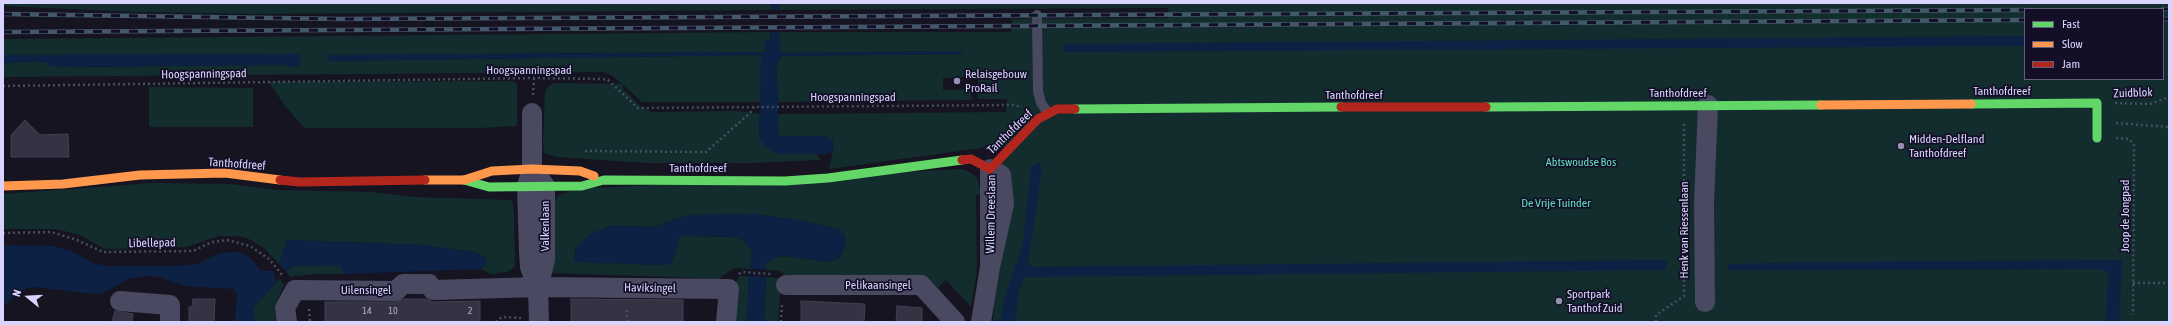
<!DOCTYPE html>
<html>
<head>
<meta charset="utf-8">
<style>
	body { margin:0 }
	#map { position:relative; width:2172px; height:325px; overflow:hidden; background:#161421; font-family:"Asap Condensed",sans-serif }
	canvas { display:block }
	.frame { position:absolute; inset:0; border:4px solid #d9d4ff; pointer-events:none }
	.legend { position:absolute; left:2024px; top:8px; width:140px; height:72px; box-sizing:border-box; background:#130f26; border:1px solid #625e7d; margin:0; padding:5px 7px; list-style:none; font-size:12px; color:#d9d4ff }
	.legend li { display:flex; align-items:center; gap:8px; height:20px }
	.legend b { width:20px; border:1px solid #625e7d }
	.north { position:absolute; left:8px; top:277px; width:40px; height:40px; -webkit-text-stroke:3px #130f26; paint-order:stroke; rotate:288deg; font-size:11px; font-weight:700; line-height:16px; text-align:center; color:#d9d4ff }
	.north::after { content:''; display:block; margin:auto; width:14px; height:18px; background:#d9d4ff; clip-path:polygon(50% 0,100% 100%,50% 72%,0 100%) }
</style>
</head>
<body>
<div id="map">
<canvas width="2172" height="325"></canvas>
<div class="frame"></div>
<ul class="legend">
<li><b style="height:5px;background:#63d668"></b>Fast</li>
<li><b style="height:5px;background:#ff974d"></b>Slow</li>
<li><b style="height:5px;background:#b3261e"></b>Jam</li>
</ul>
<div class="north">N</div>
</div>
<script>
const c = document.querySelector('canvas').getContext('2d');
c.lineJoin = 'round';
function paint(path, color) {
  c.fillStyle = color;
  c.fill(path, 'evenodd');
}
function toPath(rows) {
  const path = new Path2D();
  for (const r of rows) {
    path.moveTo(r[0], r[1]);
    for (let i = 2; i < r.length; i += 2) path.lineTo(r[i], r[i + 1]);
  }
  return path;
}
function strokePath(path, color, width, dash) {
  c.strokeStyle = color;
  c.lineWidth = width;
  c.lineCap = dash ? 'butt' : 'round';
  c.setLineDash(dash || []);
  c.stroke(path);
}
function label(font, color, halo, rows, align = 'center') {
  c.font = font + ' "Asap Condensed",sans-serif';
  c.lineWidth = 3.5;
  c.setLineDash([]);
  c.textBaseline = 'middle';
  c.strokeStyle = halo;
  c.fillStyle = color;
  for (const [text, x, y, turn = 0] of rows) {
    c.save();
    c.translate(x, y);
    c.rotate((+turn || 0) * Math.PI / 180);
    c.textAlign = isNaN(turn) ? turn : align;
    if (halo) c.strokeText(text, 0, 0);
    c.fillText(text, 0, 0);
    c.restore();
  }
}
paint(toPath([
	[3,3,770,3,771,10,263,14,135,12,3,6],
	[778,3,2169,3,2169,322,993,322,1003,140,981,148,829,169,834,146,778,135,777,114,1006,112,1007,99,978,99,978,77,972,77,971,68,971,77,943,78,943,90,971,89,972,99,969,100,778,102,776,66,781,56,961,54,962,51,780,53,778,32,1011,32,1012,19,1168,18,1168,8,779,10],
	[2025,9,2163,9,2163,79,2025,79],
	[770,32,771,39,766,40,764,52,328,55,328,61,761,55,761,102,642,102,612,75,603,72,3,77,3,63,5,63,37,61,48,63,50,66,64,67,286,65,295,67,300,54,3,55,3,39],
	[512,81,517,84,517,126,480,128,304,128,285,106,269,82],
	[554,83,622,84,624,90,641,107,652,112,740,111,760,114,759,135,780,154,817,154,820,160,753,163,646,163,557,157,544,153,543,143,545,91,549,86],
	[149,87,253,88,253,127,149,127],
	[961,169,970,172,977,178,981,194,976,195,977,270,971,307,946,280,936,289,790,281,781,271,767,270,764,264,775,257,785,256,828,262,839,258,845,246,838,229,804,221,755,214,688,215,654,227,610,226,576,247,574,256,575,262,665,265,671,263,676,251,679,236,736,237,744,241,752,251,750,269,734,268,721,277,715,284,702,278,549,273,552,205,558,196,575,189],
	[152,183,230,184,275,190,371,192,415,197,512,200,514,212,515,267,507,272,491,274,480,269,486,265,487,259,480,255,473,252,420,245,287,240,279,264,265,249,247,238,237,236,218,236,187,247,105,249,80,235,56,229,3,229,3,194],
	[341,265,344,274,314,274,290,277,286,271,293,266],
	[739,276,749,276,747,322,734,322,733,290],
	[766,277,778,278,781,280,778,322,764,322],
	[280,278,284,285,274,307,277,322,254,322,254,307]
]), '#132c2d');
paint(toPath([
	[771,3,778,3,780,53,962,51,962,54,781,56,776,66,778,102,777,133,781,136,827,136,833,140,834,146,832,151,826,154,780,154,772,152,761,141,759,131,761,55,328,61,328,55,764,52,766,40,771,39],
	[2025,36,2025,46,1064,52,1063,44],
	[300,54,300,65,295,67,286,65,64,67,50,66,48,63,37,61,3,63,3,55],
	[1039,162,1042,169,1028,262,1031,267,1663,260,1667,261,1666,268,1665,270,1024,277,1018,294,1015,322,1000,322,1005,296,1023,244,1031,167],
	[755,214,804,221,838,229,846,236,845,246,839,258,828,262,785,256,775,257,765,265,767,270,750,269,752,251,744,241,736,237,713,236,679,236,676,251,671,263,665,265,574,262,576,247,590,234,610,226,654,227,688,215],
	[287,240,420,245,473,252,487,259,486,265,480,269,344,274,340,265,293,266,286,271,279,264],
	[3,245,53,246,72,251,92,263,107,266,178,266,197,264,220,253,236,252,248,256,261,271,273,271,276,282,254,307,254,322,235,322,237,295,234,289,185,286,159,277,144,276,128,279,105,292,95,294,35,287,24,289,3,306],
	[2122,260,2119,322,2106,322,2108,274,2102,269,1732,270,1728,269,1728,266,1729,264,1826,262],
	[749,276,766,277,764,322,747,322]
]), '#0d2144');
paint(toPath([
	[769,10,779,10,780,32,770,32]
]), '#161421');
const building = toPath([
	[25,120,40,135,68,134,69,157,11,157,11,135,25,120],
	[193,299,215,299,214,322,189,322,189,307,192,307,193,299],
	[404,299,426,299,433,302,480,301,480,322,325,322,325,302,396,302,404,299],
	[571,299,683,300,683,321,571,322,571,299],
	[801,301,865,304,864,322,801,322,801,301],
	[897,306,922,308,922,322,896,322,897,306],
	[115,311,133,314,132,322,112,322,115,311]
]);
paint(building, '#343243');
strokePath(building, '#433f54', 1);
strokePath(toPath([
	[3,86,534,78,600,79,608,80,638,108,1012,105,1022,107],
	[533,95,534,78],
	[2115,103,2150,104,2169,97],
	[2116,123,2169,127],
	[1684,124,1684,203],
	[2116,138,2129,139,2134,145,2133,315],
	[585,151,706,152,750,113,754,107],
	[3,233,51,232,77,240,103,252,193,251,212,242,227,240,250,246,269,259,283,276],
	[739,274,742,272,771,274],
	[2133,283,2169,283],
	[309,309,310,322],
	[496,322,502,317,521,318],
	[627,322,627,307],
	[781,322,782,303],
	[1656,322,1656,315,1684,296,1684,216]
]), '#44505f', 2.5, [2, 3]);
strokePath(toPath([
	[1037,15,1038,91,1041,103,1048,113]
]), '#4a4962', 10);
strokePath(toPath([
	[532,113,532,169,527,186,529,251,530,267,538,287],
	[536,174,545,186,545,260,538,287,539,322],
	[786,285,921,285,955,322],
	[120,301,170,305,170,322],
	[1705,302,1704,203,1708,105],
	[287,322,285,308,295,290,396,291,403,284,429,284,433,290,538,287,729,289,726,322],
	[981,322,990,267,1004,204,1001,175,990,169,990,267]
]), '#4a4962', 20);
strokePath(toPath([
	[1971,104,2097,103,2097,138],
	[1486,107,1821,105],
	[1075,109,1341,107],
	[464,180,489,187,582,186,604,180,785,181,828,178,962,160]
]), '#63d668', 9);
strokePath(toPath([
	[1821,105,1971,104],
	[425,180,464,180,492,171,532,169,580,171,594,176],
	[3,186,63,184,140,175,225,173,280,180]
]), '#ff974d', 9);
strokePath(toPath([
	[1341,107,1486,107],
	[962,160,971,159,990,169,1038,119,1057,109,1075,109],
	[280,180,300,182,425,180]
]), '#b3261e', 9);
const rail = toPath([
	[2163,9,2169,9],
	[3,14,342,19,2025,10],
	[2163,19,2169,19],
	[3,32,2025,20]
]);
strokePath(rail, '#43596b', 4.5);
strokePath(rail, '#130f26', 3, [9]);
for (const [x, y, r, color] of [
	[957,81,4,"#9591b1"],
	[1901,146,4,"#9591b1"],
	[1559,301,4,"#9591b1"]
]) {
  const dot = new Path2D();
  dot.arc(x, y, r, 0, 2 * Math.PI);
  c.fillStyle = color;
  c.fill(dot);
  strokePath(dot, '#130f26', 1.5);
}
label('10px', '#b0acd0', null, [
	["14",367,311],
	["10",393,311],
	["2",470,311]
]);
label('12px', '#d9d4ff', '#130f26', [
	["Hoogspanningspad",529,70],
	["Hoogspanningspad",204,74,-1],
	["Tanthofdreef",2002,91],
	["Tanthofdreef",1678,93],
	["Zuidblok",2133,93,-2],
	["Tanthofdreef",1354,95],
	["Hoogspanningspad",853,97],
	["Tanthofdreef",1010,132,-44],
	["Tanthofdreef",237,164,4],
	["Tanthofdreef",698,168],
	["Willem Dreeslaan",991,214,-89],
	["Joop de Jongpad",2125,216,-90],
	["Valkenlaan",545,226,-90],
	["Henk van Riessenlaan",1684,230,-90],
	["Libellepad",152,243,-1],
	["Pelikaansingel",878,285],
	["Haviksingel",650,288,1],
	["Uilensingel",366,290]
]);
label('12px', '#d9d4ff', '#130f26', [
	["Relaisgebouw",965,74],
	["ProRail",965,88],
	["Midden-Delfland",1909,139],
	["Tanthofdreef",1909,153],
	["Sportpark",1567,294],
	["Tanthof Zuid",1567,308]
], 'left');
label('12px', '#5fe0c0', '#130f26', [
	["Abtswoudse Bos",1581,162],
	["De Vrije Tuinder",1556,203]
]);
</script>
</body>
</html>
